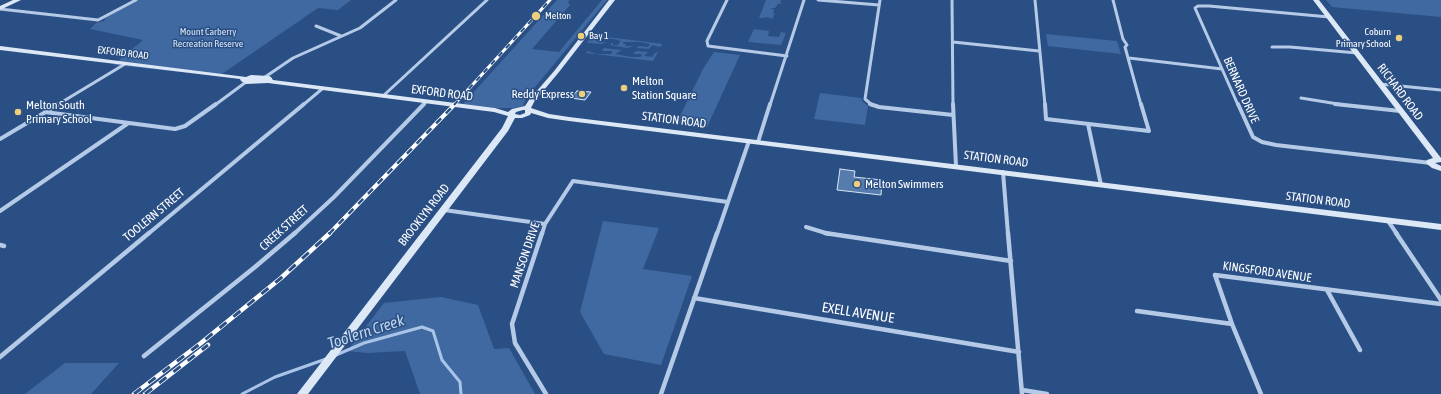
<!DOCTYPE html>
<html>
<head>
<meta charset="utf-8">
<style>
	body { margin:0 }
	canvas { display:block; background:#2a4f84 }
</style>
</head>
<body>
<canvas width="1441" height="394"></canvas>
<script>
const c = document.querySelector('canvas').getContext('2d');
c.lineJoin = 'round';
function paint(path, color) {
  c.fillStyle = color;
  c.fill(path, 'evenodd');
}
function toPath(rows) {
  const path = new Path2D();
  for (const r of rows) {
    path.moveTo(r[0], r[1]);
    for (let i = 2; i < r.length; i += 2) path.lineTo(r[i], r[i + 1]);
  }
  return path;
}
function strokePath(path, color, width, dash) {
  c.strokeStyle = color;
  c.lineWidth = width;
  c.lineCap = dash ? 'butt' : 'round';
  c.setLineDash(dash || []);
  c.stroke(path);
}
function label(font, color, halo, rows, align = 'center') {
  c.font = font + ' "Asap Condensed",sans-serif';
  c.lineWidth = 3;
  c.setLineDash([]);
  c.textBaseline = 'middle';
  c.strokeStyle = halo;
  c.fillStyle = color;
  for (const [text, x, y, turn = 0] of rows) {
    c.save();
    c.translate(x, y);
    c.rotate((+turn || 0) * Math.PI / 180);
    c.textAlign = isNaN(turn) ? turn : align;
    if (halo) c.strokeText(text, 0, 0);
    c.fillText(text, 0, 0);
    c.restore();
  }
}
paint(toPath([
	[138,0,351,0,338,10,318,8,219,76,113,65,143,40,90,29,96,23,104,21,106,17],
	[557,0,570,0,568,2,570,5,532,49,559,52,602,0,607,0,526,98,523,106,514,108,498,108,463,104],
	[766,0,781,0,780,3,784,3,778,4,775,8,771,8,771,9,774,9,773,13,776,14,774,14,773,18,774,19,765,17,764,18,759,18],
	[1326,0,1441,0,1441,17,1332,7],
	[754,29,769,31,768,36,779,37,781,32,786,33,781,45,748,42],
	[1046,34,1117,41,1121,54,1048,46],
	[591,36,598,36,596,40,599,36,663,44,660,47,652,45,649,49,636,48,639,46,648,47,650,44,640,42,623,42,623,44,626,44,625,46,631,46,634,45,631,47,627,48,610,45,612,43,613,43,613,45,618,45,621,41,614,39,599,38,597,42,607,42,601,44,587,43],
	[604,48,622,50,615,54,631,57,641,57,642,54,633,54,636,51,648,52,644,56,652,57,655,53,658,52,653,61,586,53,588,51,596,54,611,54,613,51,602,51],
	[714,52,740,55,707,127,676,124,703,69],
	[820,93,861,98,863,102,868,106,865,125,814,119],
	[603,221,659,228,643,269,692,276,661,365,604,354,580,312],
	[441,297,478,305,494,349,509,348,535,394,420,394,405,351,367,353,347,351,384,303],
	[65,363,119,363,91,394,25,394]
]), '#3f69a0');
strokePath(toPath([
	[336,355,364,343,422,327,433,331,442,360,460,382,461,394],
	[242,394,275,377,326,359]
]), '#a9c4e7', 3);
const building = toPath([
	[577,91,591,92,585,100,571,98,577,91],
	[840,169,855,171,854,177,882,180,881,195,837,190,840,169]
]);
paint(building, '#567bad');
strokePath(building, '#d7e4f5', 1);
strokePath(toPath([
	[727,0,707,41,708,46,787,56],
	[818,0,879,5],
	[952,0,953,105],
	[1035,0,1045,105],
	[1113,0,1123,39,1127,45,1125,47,1141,105],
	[0,9,98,20,136,0],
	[316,26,341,36],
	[953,42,1039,51],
	[1272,47,1290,47,1357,53],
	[1129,58,1222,69],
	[265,77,293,58,360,28,396,0],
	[1380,84,1441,90],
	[383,96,487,0],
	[1301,98,1344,105],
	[57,105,125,64],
	[215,105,246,82],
	[303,105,322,89],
	[423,105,426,102],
	[770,105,804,0],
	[872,105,865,99,880,0],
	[1238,105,1195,8,1198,6,1209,6,1329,17]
]), '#b4cae7', 3);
strokePath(toPath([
	[870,104,879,107,953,115],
	[953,104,956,166],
	[1045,104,1046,119,1149,131,1141,104],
	[1238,104,1253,137,1262,142,1276,145,1431,163],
	[1335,104,1400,111],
	[45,112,175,129,185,126,216,104],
	[1088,124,1101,185],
	[0,139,59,104],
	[758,142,770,104],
	[1003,172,1008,234],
	[444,210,545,224],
	[0,211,127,124],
	[1388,221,1397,234],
	[806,227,829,234],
	[148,234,304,104],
	[294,234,334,197,424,104],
	[542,234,545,224,573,181,728,202],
	[717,234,749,141]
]), '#b4cae7', 4);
strokePath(toPath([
	[542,233,512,324,515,343,546,394],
	[825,233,1011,261],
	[1008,233,1022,394],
	[1396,233,1441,300],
	[0,245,4,246],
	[1327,290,1360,350],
	[694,298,1019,352],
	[1137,311,1232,324],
	[144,356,255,267,295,233],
	[0,357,149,233],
	[1022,390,1047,394],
	[661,394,717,233],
	[1261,394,1232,324,1215,275,1441,304]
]), '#b4cae7', 4.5);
paint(toPath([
	[13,0,21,0,0,10,0,6,13,0],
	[609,0,615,0,559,72,534,102,531,108,549,114,569,117,1441,224,1441,230,569,121,548,118,531,113,530,115,522,118,515,118,508,131,308,394,297,394,502,128,508,116,494,112,268,83,246,84,241,81,240,79,0,50,0,46,246,77,251,75,269,76,271,77,273,80,495,108,508,112,512,109,525,106,529,100,555,70,609,0],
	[523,110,525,110,525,113,520,115,515,114,516,112,523,110],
	[1313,0,1319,0,1441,158,1441,162,1435,163,1441,166,1441,171,1432,168,1427,164,1426,162,1427,160,1433,158,1313,0]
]), '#dde8f6');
const railFar2 = toPath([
	[454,105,550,0]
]);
const railFar1 = toPath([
	[329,234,455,104]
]);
const rail = toPath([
	[134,394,201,343,281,278,330,233],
	[145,394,208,345]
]);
strokePath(railFar2, '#fff', 3);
strokePath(railFar1, '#fff', 4);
strokePath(rail, '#fff', 4.5);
strokePath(railFar2, '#2a4f84', 2, [5.5]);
strokePath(railFar1, '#2a4f84', 2.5, [7]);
strokePath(rail, '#2a4f84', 3, [9]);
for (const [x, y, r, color] of [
	[536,16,5,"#edce7c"],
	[581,36,4,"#edce7c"],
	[1399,38,4,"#edce7c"],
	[624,88,4,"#edce7c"],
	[582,94,4,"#edce7c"],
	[18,112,4,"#edce7c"],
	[857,184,4,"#edce7c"]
]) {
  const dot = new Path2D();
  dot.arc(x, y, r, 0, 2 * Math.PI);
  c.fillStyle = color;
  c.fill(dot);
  strokePath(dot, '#2a4f84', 1.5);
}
label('10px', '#fff', '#2a4f84', [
	["Melton",545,16],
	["Coburn",1391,32,"right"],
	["Primary School",1391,44,"right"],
	["Bay 1",589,36]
], 'left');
label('10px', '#d7e4f5', '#2a4f84', [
	["Mount Carberry",208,32],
	["Recreation Reserve",208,44]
]);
label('10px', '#fff', '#2a4f84', [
	["EXFORD ROAD",123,53,7]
]);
label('12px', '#fff', '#2a4f84', [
	["Melton",632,81],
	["Station Square",632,95],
	["Reddy Express",574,94,"right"],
	["Melton South",26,105],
	["Primary School",26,119],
	["Melton Swimmers",865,184]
], 'left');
label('12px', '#fff', '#2a4f84', [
	["BERNARD DRIVE",1241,90,66],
	["RICHARD ROAD",1400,92,53],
	["EXFORD ROAD",442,93,7],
	["STATION ROAD",674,120,7],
	["STATION ROAD",996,159,7],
	["STATION ROAD",1318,200,7],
	["TOOLERN STREET",154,215,-40],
	["BROOKLYN ROAD",424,215,-52],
	["CREEK STREET",284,228,-42],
	["MANSON DRIVE",525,255,-71],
	["KINGSFORD AVENUE",1267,272,8]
]);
label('14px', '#fff', '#2a4f84', [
	["EXELL AVENUE",858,313,9]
]);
label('italic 16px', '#bfd4ee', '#2a4f84', [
	["Toolern Creek",366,332,-18]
]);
</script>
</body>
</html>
